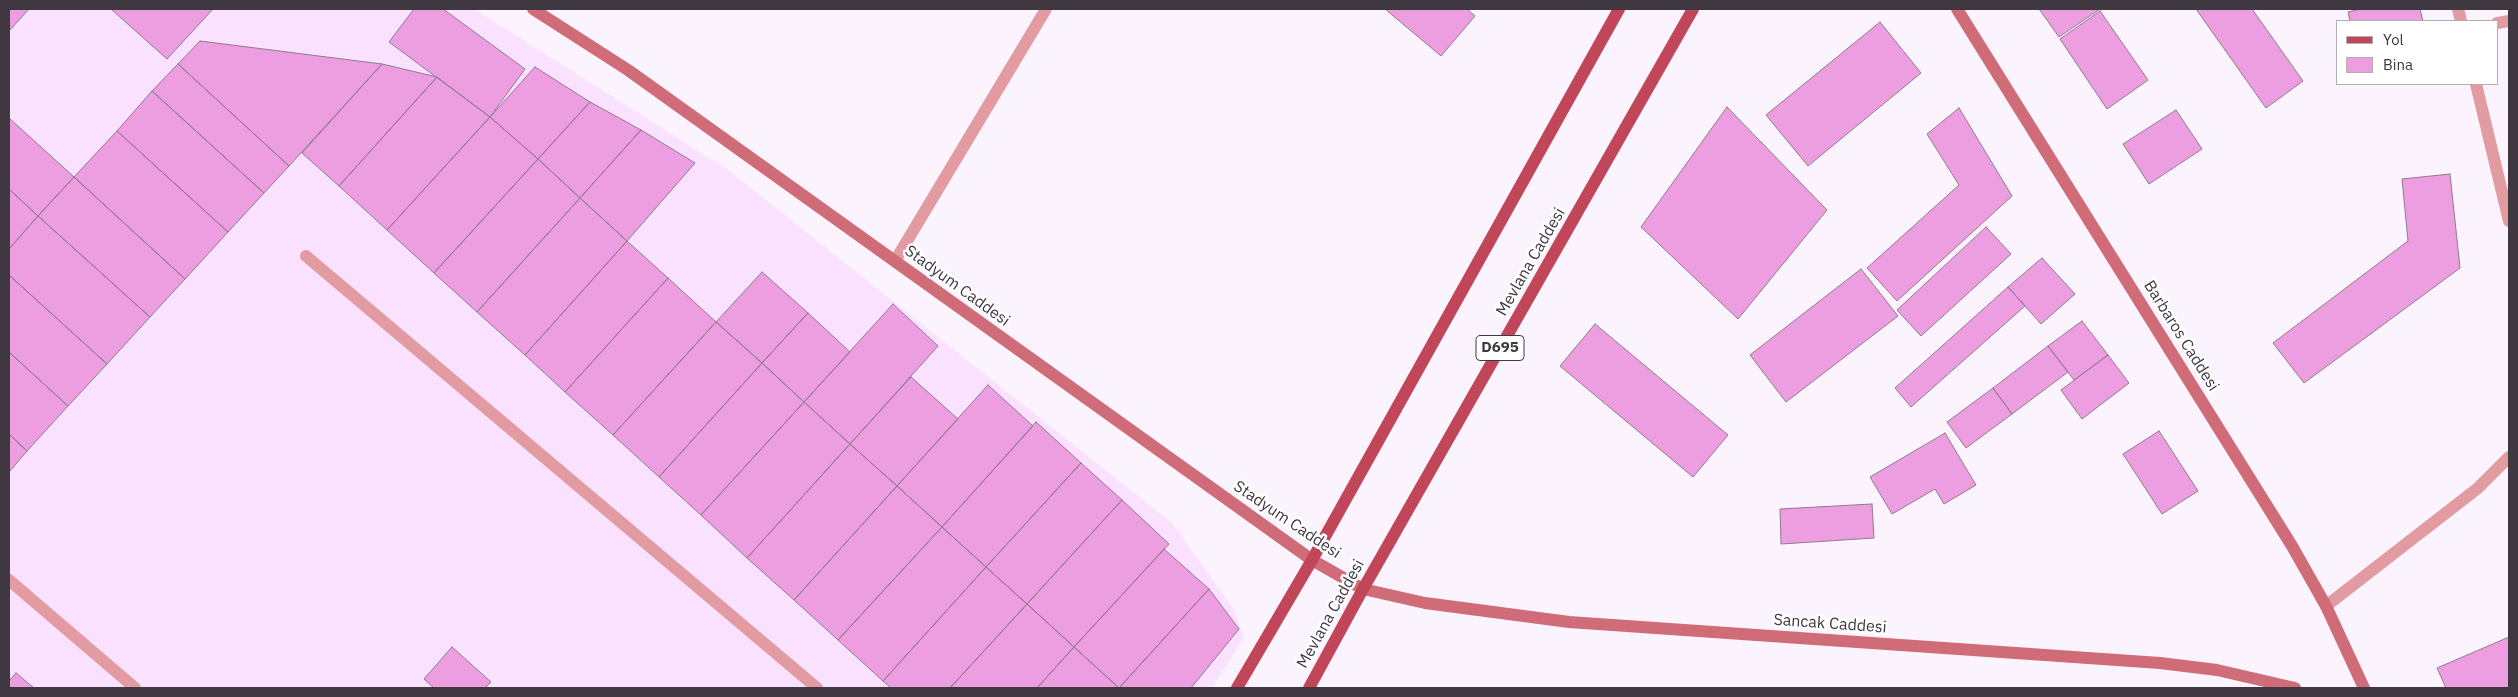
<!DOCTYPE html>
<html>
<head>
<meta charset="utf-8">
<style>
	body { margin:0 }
	#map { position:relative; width:2518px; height:697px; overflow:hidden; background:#fbf3fd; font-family:"IBM Plex Sans",sans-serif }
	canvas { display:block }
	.frame { position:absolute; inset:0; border:10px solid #3f3841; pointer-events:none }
	.legend { position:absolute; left:2336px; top:20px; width:162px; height:65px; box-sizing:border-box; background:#fff; border:1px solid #b2afb3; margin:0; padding:6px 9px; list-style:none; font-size:15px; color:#3f3841 }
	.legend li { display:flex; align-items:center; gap:10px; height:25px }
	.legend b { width:25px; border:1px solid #b2afb3 }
</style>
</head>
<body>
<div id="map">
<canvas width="2518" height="697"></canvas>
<div class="frame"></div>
<ul class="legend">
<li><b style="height:6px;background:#c2465a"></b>Yol</li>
<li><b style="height:14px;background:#ed9ee1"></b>Bina</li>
</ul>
</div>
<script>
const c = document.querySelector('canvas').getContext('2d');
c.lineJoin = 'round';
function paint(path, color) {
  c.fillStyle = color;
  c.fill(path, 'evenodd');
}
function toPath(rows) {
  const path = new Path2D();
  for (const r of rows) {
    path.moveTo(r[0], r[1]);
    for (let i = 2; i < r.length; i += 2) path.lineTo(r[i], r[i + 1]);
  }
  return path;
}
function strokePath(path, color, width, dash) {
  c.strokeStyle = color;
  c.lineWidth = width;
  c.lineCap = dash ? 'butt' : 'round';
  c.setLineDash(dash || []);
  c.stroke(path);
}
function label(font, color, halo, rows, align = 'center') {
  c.font = font + ' "IBM Plex Sans",sans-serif';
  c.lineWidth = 5;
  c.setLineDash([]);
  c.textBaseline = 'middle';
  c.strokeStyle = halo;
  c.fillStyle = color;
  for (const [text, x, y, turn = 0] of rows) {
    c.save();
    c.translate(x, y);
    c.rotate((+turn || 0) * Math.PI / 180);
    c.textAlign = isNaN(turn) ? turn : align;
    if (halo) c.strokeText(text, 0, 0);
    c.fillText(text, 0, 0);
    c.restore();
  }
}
paint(toPath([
	[9,9,474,9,728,170,1173,524,1234,610,1244,637,1212,688,9,688]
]), '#f9e1ff');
const building = toPath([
	[9,9,29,9,9,31,9,9],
	[111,9,213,9,167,59,111,9],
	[414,9,443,9,525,69,490,117,389,42,414,9],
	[1385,9,1467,9,1475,16,1441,56,1385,9],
	[2039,9,2100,9,2059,37,2039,9],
	[2196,9,2252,9,2303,81,2266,108,2196,9],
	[2361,9,2420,9,2423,21,2350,21,2348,12,2361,9],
	[2100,11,2148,80,2107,109,2060,39,2100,11],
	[1880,22,1921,73,1808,166,1766,115,1880,22],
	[200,41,382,64,289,166,178,64,200,41],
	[178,64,289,166,264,193,152,91,178,64],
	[382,64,437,77,339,186,302,153,382,64],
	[535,67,590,102,538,159,490,117,535,67],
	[437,77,490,117,387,230,339,186,437,77],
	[152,91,264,193,228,232,117,131,152,91],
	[590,102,641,130,580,198,538,159,590,102],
	[1727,107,1827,210,1738,319,1641,227,1727,107],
	[1959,108,2012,196,1897,301,1867,268,1959,185,1927,134,1959,108],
	[2176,110,2202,149,2149,184,2123,144,2176,110],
	[490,117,538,159,434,273,387,230,490,117],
	[9,118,74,177,38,216,9,189,9,118],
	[641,130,695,163,627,241,580,198,641,130],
	[117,131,228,232,185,279,74,177,117,131],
	[538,159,580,198,477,312,434,273,538,159],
	[2450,174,2460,268,2304,383,2273,343,2408,241,2402,179,2450,174],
	[74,177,185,279,150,317,38,216,74,177],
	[9,189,38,216,9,249,9,189],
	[580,198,627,241,525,355,477,312,580,198],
	[38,216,150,317,107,364,9,275,9,249,38,216],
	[1986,227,2011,254,1921,336,1897,310,1986,227],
	[627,241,668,278,565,392,525,355,627,241],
	[2042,258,2075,294,2041,324,2008,287,2042,258],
	[1861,269,1898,316,1786,402,1750,355,1861,269],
	[762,272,808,313,762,363,716,322,762,272],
	[9,275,107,364,68,406,9,352,9,275],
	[668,278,716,322,613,435,565,392,668,278],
	[2008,287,2025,306,1911,407,1895,388,2008,287],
	[893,304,938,346,850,444,804,402,893,304],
	[808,313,850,352,804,402,762,363,808,313],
	[2082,321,2108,355,2074,380,2048,346,2082,321],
	[716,322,762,363,659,477,613,435,716,322],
	[1595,324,1728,435,1693,477,1560,366,1595,324],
	[2048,346,2068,372,2012,414,1993,388,2048,346],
	[9,352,68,406,27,451,9,434,9,352],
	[2108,355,2129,383,2082,419,2061,390,2108,355],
	[762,363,804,402,701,515,659,477,762,363],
	[911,377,958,419,897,486,850,444,911,377],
	[988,385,1033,426,942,527,897,486,988,385],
	[1993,388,2012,414,1966,448,1947,422,1993,388],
	[804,402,850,444,747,558,701,515,804,402],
	[1036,422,1081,463,986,567,942,527,1036,422],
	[2159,431,2198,491,2162,514,2123,454,2159,431],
	[1945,433,1976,485,1944,504,1935,489,1892,514,1870,477,1945,433],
	[9,434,27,451,9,472,9,434],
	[850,444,897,486,794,600,747,558,850,444],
	[1081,463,1122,500,1027,604,986,567,1081,463],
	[897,486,942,527,838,640,794,600,897,486],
	[1122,500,1169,544,1074,647,1027,604,1122,500],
	[1872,504,1874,538,1781,544,1780,509,1872,504],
	[942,527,986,567,883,681,838,640,942,527],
	[1164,549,1209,589,1119,688,1074,647,1164,549],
	[986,567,1027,604,950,688,891,688,883,681,986,567],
	[1209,589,1239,629,1191,688,1119,688,1209,589],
	[1027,604,1074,647,1037,688,950,688,1027,604],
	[2509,637,2509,688,2446,688,2437,668,2509,637],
	[452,647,491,682,485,688,434,688,424,679,452,647],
	[1074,647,1119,688,1037,688,1074,647],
	[16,673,34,688,9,688,9,681,16,673]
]);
paint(building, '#ed9ee1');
strokePath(building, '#907a8c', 1);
strokePath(toPath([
	[895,261,1046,9],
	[9,580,135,688]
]), '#e19ba1', 12);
strokePath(toPath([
	[2458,9,2461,21],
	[2497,23,2509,21],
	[2476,84,2509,221],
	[306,256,817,688],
	[2326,606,2478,488,2509,457]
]), '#e19ba1', 12);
strokePath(toPath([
	[533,9,628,70,1312,560,1363,589,1425,603,1569,622,2160,663,2217,670,2295,688],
	[1957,9,2292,546,2326,606,2364,688]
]), '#d06c78', 12);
strokePath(toPath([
	[1237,688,1312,560,1619,9],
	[1309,688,1363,589,1693,9]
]), '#c2465a', 12);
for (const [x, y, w] of [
	[1500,348,48]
]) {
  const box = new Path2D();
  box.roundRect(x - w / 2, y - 12.5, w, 25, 4);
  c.fillStyle = '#fff';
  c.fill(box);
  strokePath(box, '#3f3841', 1);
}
label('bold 15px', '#3f3841', null, [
	["D695",1500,348]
]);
label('16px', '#3f3841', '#fff', [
	["Mevlana Caddesi",1531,262,-60],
	["Stadyum Caddesi",957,286,36],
	["Barbaros Caddesi",2181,336,58],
	["Stadyum Caddesi",1287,520,34],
	["Mevlana Caddesi",1331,614,-61],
	["Sancak Caddesi",1830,624,4]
]);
</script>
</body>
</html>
